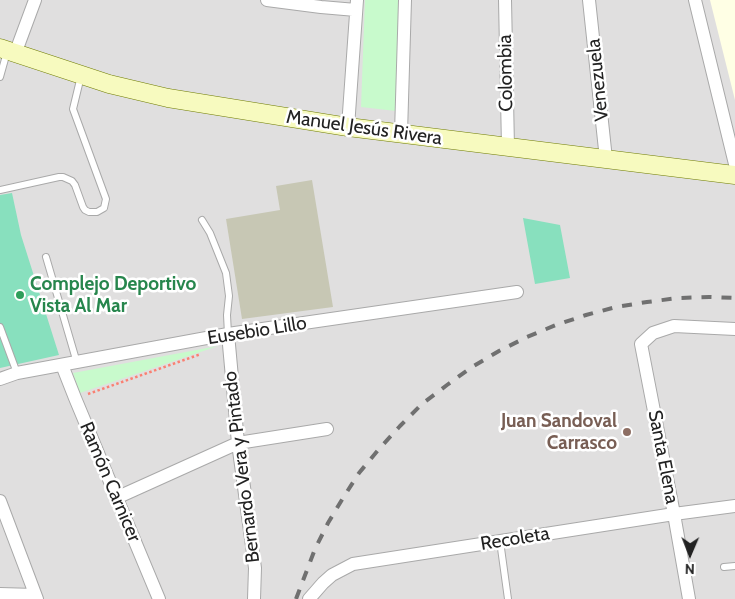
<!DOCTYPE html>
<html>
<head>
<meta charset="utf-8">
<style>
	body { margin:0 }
	#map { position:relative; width:735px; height:599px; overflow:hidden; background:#f2efe9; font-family:Cabin,sans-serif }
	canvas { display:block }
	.north { position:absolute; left:665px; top:529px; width:50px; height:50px; -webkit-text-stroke:4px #fff; paint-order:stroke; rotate:181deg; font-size:14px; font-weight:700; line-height:20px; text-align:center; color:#222 }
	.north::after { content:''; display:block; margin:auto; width:18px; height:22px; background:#222; clip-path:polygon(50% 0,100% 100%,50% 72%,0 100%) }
</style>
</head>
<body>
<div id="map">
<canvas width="735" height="599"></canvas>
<div class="north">N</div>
</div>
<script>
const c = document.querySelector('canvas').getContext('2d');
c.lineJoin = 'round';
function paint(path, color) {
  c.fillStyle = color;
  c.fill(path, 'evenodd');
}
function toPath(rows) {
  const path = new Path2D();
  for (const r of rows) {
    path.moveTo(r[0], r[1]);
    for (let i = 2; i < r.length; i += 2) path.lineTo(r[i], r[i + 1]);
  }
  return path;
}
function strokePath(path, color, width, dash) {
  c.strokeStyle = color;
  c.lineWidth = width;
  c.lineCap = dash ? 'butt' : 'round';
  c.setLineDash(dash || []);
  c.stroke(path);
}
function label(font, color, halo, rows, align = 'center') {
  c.font = font + ' Cabin,sans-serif';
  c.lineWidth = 5;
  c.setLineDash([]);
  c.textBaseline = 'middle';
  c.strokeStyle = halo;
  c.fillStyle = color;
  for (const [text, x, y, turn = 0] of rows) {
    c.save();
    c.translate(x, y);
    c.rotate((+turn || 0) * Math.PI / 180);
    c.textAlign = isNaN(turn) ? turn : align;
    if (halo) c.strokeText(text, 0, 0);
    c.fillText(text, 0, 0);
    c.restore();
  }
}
paint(toPath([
	[0,0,735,0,735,599,0,599]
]), '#e0dfdf');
paint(toPath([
	[710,0,735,0,735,100]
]), '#ffffe5');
paint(toPath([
	[312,180,333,307,242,319,226,219,280,210,276,186]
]), '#c7c7b4');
paint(toPath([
	[365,0,400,0,396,111,361,107],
	[218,346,80,393,73,373]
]), '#c8facc');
paint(toPath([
	[12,193,21,235,59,355,0,368,0,195],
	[523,218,560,225,570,278,535,284]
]), '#88e0be');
const lane = toPath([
	[0,77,7,52],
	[0,190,59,177,63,177,72,181,75,185,83,207,85,210,89,212,97,212,104,208,106,199,73,109,81,76],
	[202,220,210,233,226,273,229,296,227,315,228,334],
	[46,257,77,363],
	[0,327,17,373],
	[500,541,508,599],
	[724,567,735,566]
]);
const street = toPath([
	[267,0,321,7,356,10],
	[505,0,508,147],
	[589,0,606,159],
	[695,0,735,164],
	[15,54,35,0],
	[348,127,357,0],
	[401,133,405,0],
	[228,334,238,443,255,568,254,599],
	[62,365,75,398,159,599],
	[0,379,17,373,228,334,517,292],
	[116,498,238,443,327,429],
	[0,501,37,599],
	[0,594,35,595],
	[309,599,323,583,332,575,353,564,674,514,735,506],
	[689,599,674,514,641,344,653,333,674,326,735,329]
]);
const secondary = toPath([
	[0,48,109,84,168,98,348,127,735,175]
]);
strokePath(lane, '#a9a9a9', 8);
strokePath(street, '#a9a9a9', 14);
strokePath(secondary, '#707d05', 19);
strokePath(toPath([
	[88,394,201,354]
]), '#fa8072', 2.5, [2.5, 2.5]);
strokePath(lane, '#fff', 6);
strokePath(street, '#fff', 12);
strokePath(secondary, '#f7fabf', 18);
strokePath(toPath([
	[296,599,315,549,328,523,343,498,359,473,379,449,400,426,422,404,447,385,472,367,499,351,527,337,556,325,586,315,616,307,647,302,678,298,709,297,735,298]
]), '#707070', 4, [10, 10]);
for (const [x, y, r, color] of [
	[20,295,5,"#2e9e5b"],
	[627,432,5,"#8d6e63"]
]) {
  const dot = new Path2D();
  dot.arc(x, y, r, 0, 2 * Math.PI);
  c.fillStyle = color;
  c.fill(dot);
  strokePath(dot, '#fff', 2);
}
label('19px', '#222', '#fff', [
	["Colombia",506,73,-91],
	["Venezuela",598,80,-96],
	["Manuel Jesús Rivera",364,128,8],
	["Eusebio Lillo",257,331,-9],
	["Santa Elena",663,457,79],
	["Bernardo Vera y Pintado",242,467,-97],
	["Ramón Carnicer",110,482,67],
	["Recoleta",515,539,-9]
]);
label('bold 19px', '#27864d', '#fff', [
	["Complejo Deportivo",30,284],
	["Vista Al Mar",30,306]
], 'left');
label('bold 19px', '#785e54', '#fff', [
	["Juan Sandoval",617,421],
	["Carrasco",617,443]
], 'right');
</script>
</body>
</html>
